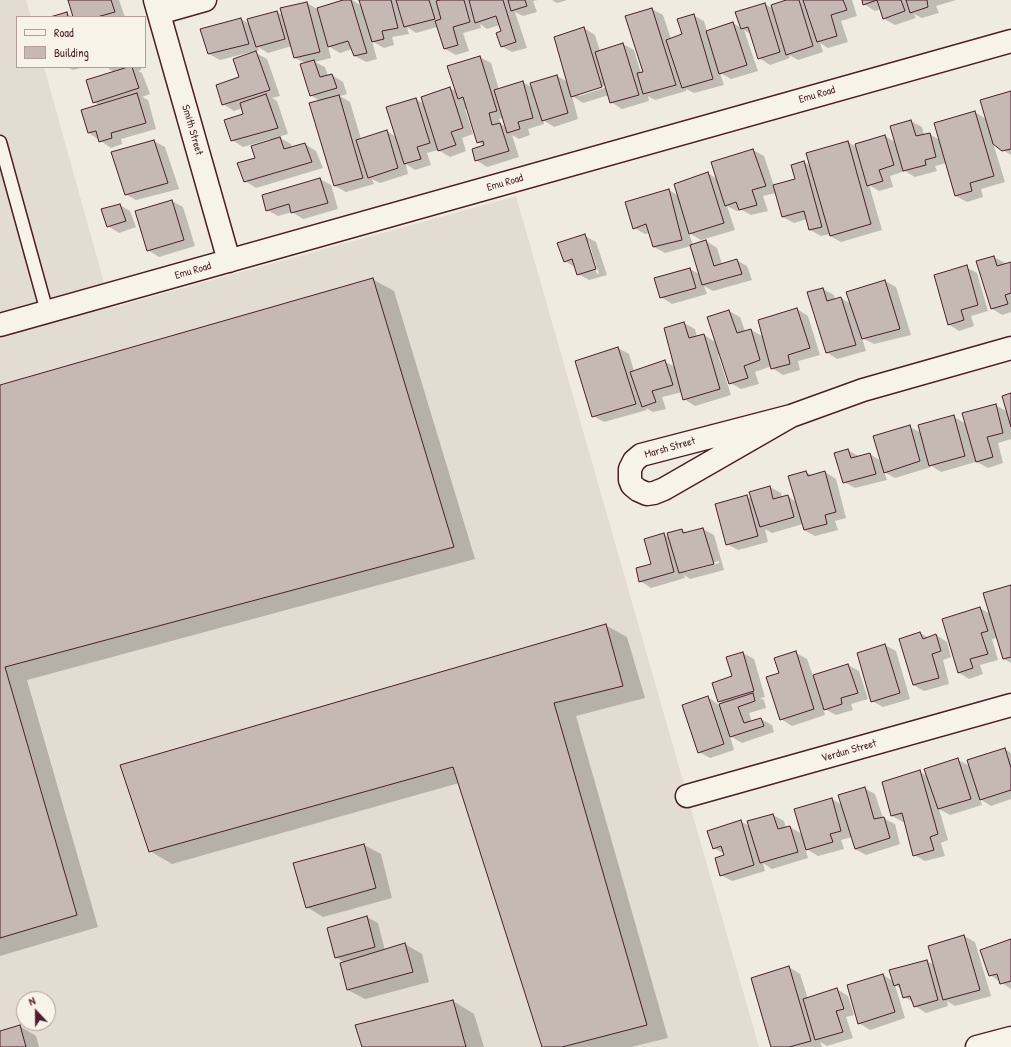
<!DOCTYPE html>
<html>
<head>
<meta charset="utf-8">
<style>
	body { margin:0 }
	#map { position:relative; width:1011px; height:1047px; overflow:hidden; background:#f0ebe0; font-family:"Patrick Hand",sans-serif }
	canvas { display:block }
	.legend { position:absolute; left:16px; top:16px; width:130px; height:52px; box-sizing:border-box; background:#f7f3e8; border:1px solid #b29e9c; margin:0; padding:5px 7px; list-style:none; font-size:12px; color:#4a1f2b }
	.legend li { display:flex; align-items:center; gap:8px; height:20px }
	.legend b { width:20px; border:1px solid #b29e9c }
	.north { position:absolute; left:16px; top:991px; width:40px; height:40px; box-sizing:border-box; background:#f7f3e8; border:1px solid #b29e9c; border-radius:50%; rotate:338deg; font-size:11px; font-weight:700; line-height:16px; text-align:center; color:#4a1f2b }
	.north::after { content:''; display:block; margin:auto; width:14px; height:18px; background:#4a1f2b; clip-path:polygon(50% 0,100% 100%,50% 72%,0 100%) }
</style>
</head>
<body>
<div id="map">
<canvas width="1011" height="1047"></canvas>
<ul class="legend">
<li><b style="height:5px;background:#f7f3e8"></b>Road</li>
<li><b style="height:11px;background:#c6b8b3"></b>Building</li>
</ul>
<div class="north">N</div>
</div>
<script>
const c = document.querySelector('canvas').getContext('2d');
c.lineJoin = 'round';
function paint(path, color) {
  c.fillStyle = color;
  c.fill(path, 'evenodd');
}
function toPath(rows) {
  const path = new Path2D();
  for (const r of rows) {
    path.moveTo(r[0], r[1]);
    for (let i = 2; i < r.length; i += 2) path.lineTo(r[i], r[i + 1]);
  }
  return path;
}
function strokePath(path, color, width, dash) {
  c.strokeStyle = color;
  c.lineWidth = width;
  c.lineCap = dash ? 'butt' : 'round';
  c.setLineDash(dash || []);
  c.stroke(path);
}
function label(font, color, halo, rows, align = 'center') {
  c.font = font + ' "Patrick Hand",sans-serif';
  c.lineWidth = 3.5;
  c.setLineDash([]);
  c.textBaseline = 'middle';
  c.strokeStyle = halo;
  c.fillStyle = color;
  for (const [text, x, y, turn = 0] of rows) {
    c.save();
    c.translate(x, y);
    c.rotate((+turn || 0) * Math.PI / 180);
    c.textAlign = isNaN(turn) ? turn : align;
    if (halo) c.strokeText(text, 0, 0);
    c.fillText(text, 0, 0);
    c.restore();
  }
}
paint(toPath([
	[0,0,26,0,31,17,17,17,17,67,44,67,111,308,516,196,759,1047,0,1047],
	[24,999,48,999,48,1023,24,1023]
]), '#e3dcd2');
paint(toPath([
	[69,0,119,0,125,17,74,17],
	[347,0,352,0,362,6,360,0,538,0,533,1,537,12,523,16,515,12,527,48,512,52,501,46,502,32,500,25,487,29,480,24,481,28,463,33,469,51,456,55,445,49,437,27,416,33,407,27,409,34,392,37,394,45,384,48,372,41,377,59,366,62,355,56,352,49,340,53,328,46,331,58,315,62,325,67,328,76,332,75,343,82,347,94,340,96,350,102,361,139,387,131,396,137,416,99,424,104,450,88,457,92,480,57,491,63,499,90,523,82,533,88,557,76,568,82,555,37,584,28,595,35,600,51,623,44,634,50,641,73,644,72,626,16,652,9,663,15,671,39,683,35,693,15,704,21,707,31,733,23,741,28,765,4,773,9,790,0,802,0,805,2,804,0,852,0,857,16,841,21,848,42,828,48,820,43,823,52,798,60,789,55,790,58,770,65,759,58,751,34,744,30,758,71,731,79,720,73,724,85,694,93,686,89,686,91,655,100,648,96,649,101,622,109,611,102,609,95,583,103,572,96,578,119,554,127,543,120,544,124,528,129,530,135,519,139,512,135,519,157,487,167,476,160,485,146,478,142,467,109,465,109,473,134,462,138,466,151,450,157,438,150,427,153,431,165,415,170,406,164,408,174,380,183,372,179,374,184,346,192,335,186,320,101,310,95,305,63,295,58,292,46,268,53,258,47,259,50,220,60,209,54,241,19,250,24,249,20,277,12,283,15,307,3,317,9],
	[607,85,607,87,579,96,579,93],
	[503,118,506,127,501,124,499,119],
	[552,0,567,0,557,3],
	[863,0,956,0,936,6,939,13,922,18,914,14,916,18,895,25,884,19,881,9,875,11,864,4],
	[67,13,73,17,54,17],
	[256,53,267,59,280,96,272,98,277,101,288,134,278,137,291,144,292,148,305,144,316,151,323,168,256,188,245,181,256,158,271,141,270,139,243,147,232,140,245,114,243,108,234,111,223,104],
	[67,67,84,67,73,70],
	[109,67,141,67,141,70,138,71,142,73,150,94,142,97,148,100,156,129,121,139,122,144,111,148,89,133,99,105,94,102,114,72,109,69],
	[1011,92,1011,155,993,143,1005,182,981,189,983,197,967,202,956,196,946,163,935,166,937,171,915,177,905,171,890,176,893,187,879,191,869,185,882,230,841,242,830,236,830,234,821,236,810,230,807,219,794,223,783,217,776,193,763,196,768,211,751,215,742,210,737,211,727,206,735,230,701,240,689,233,693,245,706,241,717,248,722,264,736,260,747,266,752,280,713,291,704,286,707,294,672,304,661,297,690,269,699,274,691,246,665,253,654,247,649,233,645,234,634,228,669,190,679,196,708,173,717,179,753,150,764,156,774,186,796,179,804,162,811,166,848,142,856,147,856,145,885,136,895,142,911,121,922,127,924,135,929,134,940,140,975,112,986,119],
	[154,141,165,147,179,189,136,200,125,194],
	[320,179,331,185,338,209,303,219,292,212,278,216,267,210],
	[172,201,183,207,195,246,159,257,148,250],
	[120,205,130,211,136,227,119,233,108,226],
	[585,236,596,242,607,275,589,280,578,274,576,268,565,261],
	[587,243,589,243,599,274,597,274],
	[994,257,1005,263,1005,265,1011,263,1011,312,1002,315,991,308],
	[966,267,977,273,988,311,971,316,974,326,959,331,948,324],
	[372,279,394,291,475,559,27,680,98,927,0,956,0,386],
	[885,281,896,287,911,335,874,344,862,338,866,351,837,359,826,352,823,289,834,295,835,300,841,298,851,304],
	[797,309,808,316,820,355,798,361,800,370,783,375,772,368,772,366,755,372,759,384,741,389,730,383,720,354,718,355,731,395,695,406,684,399,682,392,662,397,666,409,653,412,646,408,647,410,604,422,593,416,618,348,629,354,634,371,665,362,676,367,684,323,695,329,697,337,704,335,717,343,729,311,740,317,745,331,751,330,764,337],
	[1011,394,1011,439,998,443,1003,463,988,468,975,461,976,462,941,472,930,465,931,467,895,478,884,472,887,480,855,488,844,482,848,450,860,457,870,454,881,461,910,427,921,433,954,417,966,424,995,405,1008,412],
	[806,472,812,475,825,472,836,479,846,518,835,521,838,530,815,536,804,530,803,524,772,533,765,529,768,542,738,550,727,544,746,496,753,500,770,487,781,493,782,498,788,496,796,502],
	[703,529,714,535,724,570,690,579,684,575,685,578,651,588,640,581,652,564,664,534,669,538,682,530,687,533],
	[719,561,719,563,687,572,687,570],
	[1011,586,1011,663,1004,659,997,638,992,639,998,660,980,665,983,674,969,679,958,672,980,608,990,614],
	[605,625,627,637,645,698,576,716,668,1038,631,1047,543,1047,459,783,172,864,150,851],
	[920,633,929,638,936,635,947,642,951,657,943,660,949,684,924,691,913,685],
	[885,645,896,651,910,699,883,707,872,701],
	[743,653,754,659,765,697,760,698,764,700,766,708,749,713,752,722,761,719,772,725,774,732,742,743,730,736,734,750,710,758,699,752,708,697,719,705,723,704,719,701,733,677],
	[796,653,807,659,813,676,848,665,859,671,868,699,851,704,853,710,836,715,823,708,825,715,792,726,781,719,780,673],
	[1005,749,1011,753,1011,799,991,806,980,799,982,805,950,815,939,809,948,840,941,843,945,856,925,861,914,855,905,821,903,822,892,816,919,772,928,776,958,760,970,766],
	[864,788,875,794,883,818,895,824,900,844,866,855,855,849,852,837,841,840,844,849,818,856,805,848,808,858,772,869,763,863,765,871,732,881,721,875,726,855,714,848,741,821,750,827,773,815,784,821,786,828,790,827,802,834,832,799,842,805],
	[364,845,381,854,392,898,323,917,307,907],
	[367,917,378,923,385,951,405,944,422,954,429,982,365,999,348,990,345,963,336,957],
	[964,936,975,942,991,996,955,1006,947,1001,948,1006,926,1013,915,1006,913,1002,904,997,902,989,895,985,905,1018,870,1030,859,1023,883,975,893,981,927,961,934,965,929,946],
	[1011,940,1011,989,990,975],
	[789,967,800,974,808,999,837,989,848,996,854,1015,846,1017,853,1038,827,1046,820,1042,822,1047,772,1047],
	[453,1001,474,1014,484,1047,363,1047],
	[20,1026,36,1036,39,1047,0,1047,0,1032]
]), '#0003');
const building = toPath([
	[68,0,111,0,115,12,97,17,73,17,68,0],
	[343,0,351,0,367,53,354,56,348,41,328,47,317,8,343,0],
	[359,0,391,0,398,28,382,31,384,39,372,42,359,0],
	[396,0,429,0,435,19,404,27,396,0],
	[440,0,464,0,470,22,453,27,458,45,444,49,435,21,441,19,436,1,440,0],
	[469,0,503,0,516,42,501,47,496,33,501,31,496,16,475,23,469,0],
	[508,0,525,0,527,6,511,11,508,0],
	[786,0,799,0,813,46,786,55,771,5,786,0],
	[803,0,843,0,847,10,831,15,837,36,817,42,803,0],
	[862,0,901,0,905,11,883,19,877,0,863,5,862,0],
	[906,0,927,0,928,7,910,13,906,0],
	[307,2,320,52,294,58,280,8,307,2],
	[765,3,780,52,758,59,748,27,741,29,735,12,765,3],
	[652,8,676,85,643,94,637,73,643,72,625,16,652,8],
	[277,11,285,39,256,47,247,19,277,11],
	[67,12,68,17,50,17,67,12],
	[694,14,713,79,682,88,666,40,682,34,677,19,694,14],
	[241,18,249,44,208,54,200,29,241,18],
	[733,22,747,65,719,74,706,31,733,22],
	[584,27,602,87,571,97,554,37,584,27],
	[623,43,639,95,610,103,595,52,623,43],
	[256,51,270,90,222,105,216,85,239,77,233,59,256,51],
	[480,56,497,111,489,113,492,125,500,123,509,151,475,161,472,149,484,145,483,141,477,143,463,97,458,99,447,66,480,56],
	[314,60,320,77,332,74,337,88,310,96,300,64,314,60],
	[128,67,132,67,139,88,93,103,86,80,128,67],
	[557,75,568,113,542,121,530,83,557,75],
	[523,81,533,118,518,122,520,129,507,133,494,90,523,81],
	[450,87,463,128,451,132,456,145,438,151,421,97,450,87],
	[1011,91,1011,149,1002,151,993,144,980,100,1011,91],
	[137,93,146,123,111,133,112,138,99,142,96,131,88,133,81,110,137,93],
	[266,94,278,128,231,141,224,120,243,114,240,103,266,94],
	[339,95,363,178,334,186,309,103,339,95],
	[416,98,430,143,417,147,421,159,404,164,386,107,416,98],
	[975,111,994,176,970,183,972,191,955,196,934,123,975,111],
	[911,120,916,136,930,133,936,157,925,160,926,165,903,171,890,126,911,120],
	[387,130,398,168,368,178,356,140,387,130],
	[885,135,894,165,879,170,883,181,867,186,855,144,885,135],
	[280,137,284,149,305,143,312,162,244,182,237,163,255,158,251,146,280,137],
	[154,140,168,183,125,195,111,152,154,140],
	[848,141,871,224,830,236,806,153,848,141],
	[753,149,766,186,752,190,757,205,739,210,736,202,725,206,711,162,753,149],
	[804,161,822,227,809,230,804,211,782,217,773,185,795,179,791,165,804,161],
	[708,172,724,223,689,234,674,184,708,172],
	[320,178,328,203,291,213,289,204,266,211,262,195,320,178],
	[669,189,682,240,653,247,646,224,633,229,625,202,669,189],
	[172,200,184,240,147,251,135,211,172,200],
	[120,204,126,221,107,227,101,209,120,204],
	[585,234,596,269,577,275,572,259,564,262,557,243,585,234],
	[706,240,714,266,737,259,742,274,702,285,690,245,706,240],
	[994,256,997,266,1011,262,1011,293,1005,295,1008,304,991,309,976,261,994,256],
	[967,265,978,305,961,310,964,320,948,325,934,275,967,265],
	[690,268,696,288,660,298,654,278,690,268],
	[373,278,454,547,5,667,77,915,0,938,0,385,373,278],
	[885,280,900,329,862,339,846,292,885,280],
	[823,288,827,301,841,297,856,345,826,353,807,292,823,288],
	[797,308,810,348,788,355,790,364,771,369,758,320,797,308],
	[729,310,737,333,751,329,760,360,744,366,748,378,729,384,707,317,729,310],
	[684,322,689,338,704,334,720,389,683,400,664,328,684,322],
	[618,347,636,404,592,417,575,361,618,347],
	[665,360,673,385,652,391,656,402,642,407,630,372,665,360],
	[1011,393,1011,427,1002,396,1011,393],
	[996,404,1003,433,987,437,993,457,976,462,962,413,996,404],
	[954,415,965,456,929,466,918,425,954,415],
	[910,425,920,461,884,473,873,436,910,425],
	[848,449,851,458,870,453,876,474,843,483,834,453,848,449],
	[806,471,808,476,825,471,836,512,825,515,827,524,804,530,788,476,806,471],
	[770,486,773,499,788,495,794,517,760,527,749,492,770,486],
	[747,495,758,536,726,545,715,504,747,495],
	[703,528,714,564,679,573,667,533,682,529,683,533,703,528],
	[664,533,674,572,639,582,636,568,651,564,644,539,664,533],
	[1011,585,1011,657,1003,659,983,593,1011,585],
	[980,607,988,631,981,633,988,654,970,659,973,668,958,673,942,619,980,607],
	[606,624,623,686,554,703,647,1025,562,1047,542,1047,453,767,149,852,120,765,606,624],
	[920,632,923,639,936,634,941,651,932,654,939,678,913,685,899,639,920,632],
	[885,644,900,693,871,702,857,653,885,644],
	[796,651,814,709,780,720,766,677,779,673,774,658,796,651],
	[743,652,754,691,718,702,712,683,732,676,726,657,743,652],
	[848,664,858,693,841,698,842,704,824,710,813,675,848,664],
	[753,693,755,701,738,707,744,723,761,718,764,726,730,737,719,704,753,693],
	[708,696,724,744,698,753,682,705,708,696],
	[1005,748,1011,768,1011,790,980,800,967,760,1005,748],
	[958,758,971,799,938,809,924,769,958,758],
	[920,770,938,834,930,837,934,850,913,856,902,813,891,816,882,782,920,770],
	[865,787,874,819,884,817,890,838,855,849,838,795,865,787],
	[832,798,841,831,830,834,833,842,806,850,794,809,832,798],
	[773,814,778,829,790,826,798,852,760,863,747,821,773,814],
	[741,820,754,865,720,876,715,858,724,855,721,846,713,849,707,831,741,820],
	[364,844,376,888,306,908,293,863,364,844],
	[367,916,375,947,335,958,327,928,367,916],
	[964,935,980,990,943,1000,928,946,964,935],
	[1011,939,1011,981,1000,984,997,974,989,976,980,950,1011,939],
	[405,943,413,972,347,990,340,963,405,943],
	[927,960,938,1000,914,1007,910,996,903,998,899,984,894,986,889,970,927,960],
	[789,966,811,1041,789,1047,771,1047,751,978,789,966],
	[883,974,895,1012,858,1024,847,985,883,974],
	[837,988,844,1009,836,1011,843,1032,815,1040,803,999,837,988],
	[453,1000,466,1047,362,1047,355,1025,453,1000],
	[20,1025,26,1047,0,1047,0,1031,20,1025]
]);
paint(building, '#c6b8b3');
strokePath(building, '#4a1f2b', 1);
const service = toPath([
	[0,142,47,312]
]);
const minor = toPath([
	[155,0,229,261],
	[159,13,205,0],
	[0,325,1011,41],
	[791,416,664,489,654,493,647,494,638,490,632,485,630,480,630,469,634,461,641,455,791,416,863,390,1011,348],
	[687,796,1011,705]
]);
const tertiary = toPath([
	[977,1047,1011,1038]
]);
strokePath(service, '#4a1f2b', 15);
strokePath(minor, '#4a1f2b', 25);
strokePath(tertiary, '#4a1f2b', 25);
strokePath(service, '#f7f3e8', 12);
strokePath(minor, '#f7f3e8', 22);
strokePath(tertiary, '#f7f3e8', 22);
label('11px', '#4a1f2b', '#f7f3e8', [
	["Emu Road",817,95,-16],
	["Smith Street",192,130,74],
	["Emu Road",505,183,-16],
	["Emu Road",193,271,-16],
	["Marsh Street",670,448,-16],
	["Verdun Street",849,751,-16]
]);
</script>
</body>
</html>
